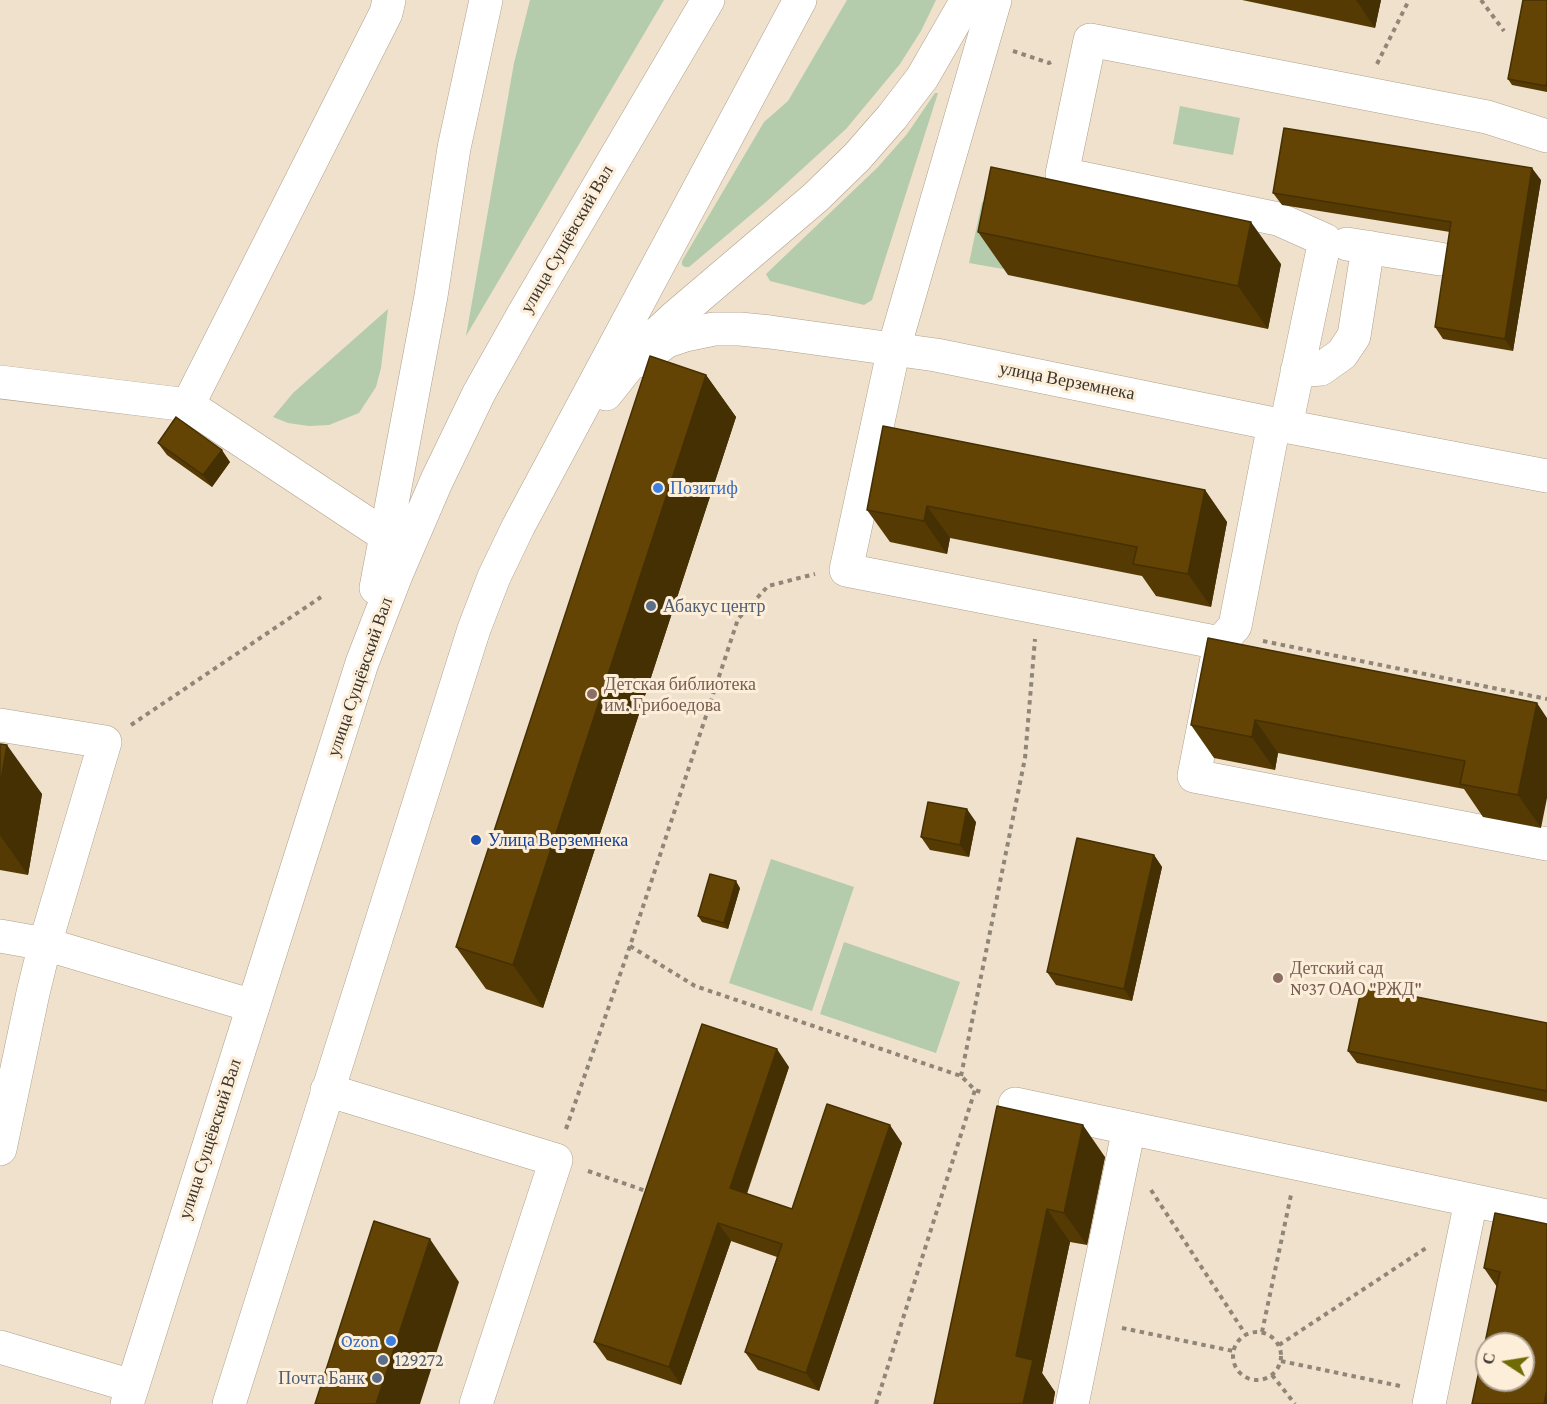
<!DOCTYPE html>
<html>
<head>
<meta charset="utf-8">
<style>
	body { margin:0 }
	#map { position:relative; width:1547px; height:1404px; overflow:hidden; background:#f0e1cc; font-family:"Crimson Pro",serif }
	canvas { display:block }
	.north { position:absolute; left:1475px; top:1332px; width:60px; height:60px; box-sizing:border-box; background:#fdeed9; border:2px solid #afa494; border-radius:50%; rotate:282deg; font-size:16px; font-weight:700; line-height:24px; text-align:center; color:#3a352c }
	.north::after { content:''; display:block; margin:auto; width:21px; height:27px; background:#716b06; clip-path:polygon(50% 0,100% 100%,50% 72%,0 100%) }
</style>
</head>
<body>
<div id="map">
<canvas width="1547" height="1404"></canvas>
<div class="north">С</div>
</div>
<script>
const c = document.querySelector('canvas').getContext('2d');
c.lineJoin = 'round';
function paint(path, color) {
  c.fillStyle = color;
  c.fill(path, 'evenodd');
}
function toPath(rows) {
  const path = new Path2D();
  for (const r of rows) {
    if (r.length === 3) {
      path.moveTo(r[0] + r[2], r[1]);
      path.arc(r[0], r[1], r[2], 0, 2 * Math.PI);
      continue;
    }
    path.moveTo(r[0], r[1]);
    for (let i = 2; i < r.length; i += 2) path.lineTo(r[i], r[i + 1]);
  }
  return path;
}
function strokePath(path, color, width, dash) {
  c.strokeStyle = color;
  c.lineWidth = width;
  c.lineCap = dash ? 'butt' : 'round';
  c.setLineDash(dash || []);
  c.stroke(path);
}
function label(font, color, halo, rows, align = 'center') {
  c.font = font + ' "Crimson Pro",serif';
  c.lineWidth = 6;
  c.setLineDash([]);
  c.textBaseline = 'middle';
  c.strokeStyle = halo;
  c.fillStyle = color;
  for (const [text, x, y, turn = 0] of rows) {
    c.save();
    c.translate(x, y);
    c.rotate((+turn || 0) * Math.PI / 180);
    c.textAlign = isNaN(turn) ? turn : align;
    if (halo) c.strokeText(text, 0, 0);
    c.fillText(text, 0, 0);
    c.restore();
  }
}
paint(toPath([
	[530,0,664,0,466,336,514,63],
	[847,0,936,0,921,31,900,64,846,129,766,202,689,267,685,267,682,265,682,261,764,122,788,101],
	[935,93,938,93,872,300,864,305,770,281,766,274,878,167,907,134],
	[1180,106,1240,118,1233,155,1173,144],
	[982,202,1016,209,1003,269,969,263],
	[388,309,381,368,376,387,359,413,329,425,309,426,288,423,273,417,293,393],
	[771,859,854,887,812,1011,729,983],
	[844,942,960,982,936,1053,820,1014]
]), '#b4ccab');
const minor = toPath([
	[995,0,894,348,846,570,1220,643,1194,776,1547,844],
	[1347,244,1440,259],
	[640,361,667,341,685,335,714,329,740,329,770,332,936,355,1274,424,1547,476],
	[1297,371,1321,369,1342,354,1354,336,1368,247],
	[0,382,188,405,386,536],
	[188,405,386,13,389,0],
	[1286,426,1325,240,1278,219,1062,174,1090,40,1487,117,1547,136],
	[1220,643,1235,626,1274,424],
	[0,725,105,742,45,944,0,936],
	[327,1090,556,1160,476,1404],
	[1015,1104,1129,1128],
	[0,1149,33,993,45,944,253,1006],
	[0,1347,132,1386],
	[1072,1404,1129,1128,1547,1216],
	[1429,1404,1471,1201]
]);
const major = toPath([
	[606,394,645,345,675,317,816,197,857,157,892,117,922,78,967,0],
	[376,588,431,296,454,148,486,0],
	[127,1404,362,663,396,575,437,480,479,393,524,313,708,0],
	[229,1404,474,629,494,577,518,527,800,0]
]);
strokePath(minor, '#aea08b', 34);
strokePath(major, '#aea08b', 34);
strokePath(toPath([
	[1481,0,1504,31],
	[1013,51,1049,63,1051,62],
	[1377,64,1409,0],
	[1263,641,1547,699],
	[131,725,321,597],
	[630,946,695,986,961,1076,975,1090,984,1093],
	[961,1076,1025,758,1035,639],
	[566,1129,630,946,738,619,768,586,815,574],
	[588,1171,649,1192],
	[1151,1190,1246,1335],
	[1122,1328,1233,1351],
	[1257,1356,24],
	[1262,1332,1291,1195],
	[1279,1345,1426,1248],
	[1281,1361,1400,1386],
	[1272,1375,1295,1404],
	[876,1404,975,1090]
]), '#908678', 4, [4.5, 4.5]);
strokePath(minor, '#fff', 33);
strokePath(major, '#fff', 33);
paint(toPath([
	[1242,0,1381,0,1375,28],
	[1547,0,1547,92,1512,85,1508,79],
	[1541,180,1513,351,1443,339,1435,327,1450,232,1282,205,1273,193],
	[978,232,1281,264,1268,329,1008,275],
	[706,375,736,417,543,1008,486,989,456,947],
	[883,426,1205,490,1227,522,1211,607,1156,596,1142,576,950,538,947,554,890,542,867,510],
	[158,443,230,462,212,487,167,455],
	[1208,638,1537,703,1541,828,1483,817,1464,789,1278,753,1275,770,1214,758,1191,725],
	[0,744,42,794,28,875,0,870],
	[976,822,969,857,930,850,921,837],
	[1154,855,1162,867,1132,1001,1056,985,1047,972],
	[740,888,728,929,702,922,698,916],
	[1547,1023,1547,1102,1357,1063,1348,1051],
	[789,1067,747,1194,792,1209,902,1143,819,1391,758,1370,745,1352,777,1257,731,1241,681,1385,607,1360,594,1342],
	[997,1106,1105,1157,1087,1245,1070,1242,1042,1373,1055,1392,1053,1404,934,1404],
	[1547,1224,1497,1287,1484,1268]
]), '#553a03');
paint(toPath([
	[1356,0,1381,0,1375,28],
	[1532,168,1541,180,1513,351,1505,339],
	[1251,222,1281,264,1268,329,1238,286],
	[706,375,736,417,543,1008,513,965],
	[222,450,230,462,212,487,203,475],
	[1205,490,1227,522,1211,607,1188,574],
	[927,506,950,538,947,554,924,521],
	[1537,703,1547,718,1547,798,1541,828,1518,795],
	[1255,720,1278,753,1275,770,1252,737],
	[7,745,42,794,28,875,0,835,0,786],
	[967,809,976,822,969,857,960,845],
	[1154,855,1162,867,1132,1001,1124,989],
	[736,881,740,888,728,929,724,923],
	[777,1049,789,1067,742,1206,730,1188],
	[890,1125,902,1143,819,1391,806,1373],
	[1083,1125,1105,1157,1087,1245,1064,1213],
	[1047,1209,1070,1242,1042,1373,1055,1392,1053,1404,1023,1404,1016,1356],
	[718,1223,731,1241,681,1385,669,1367],
	[430,1239,459,1282,420,1404,376,1404],
	[1547,1390,1547,1404,1544,1404]
]), '#453003');
const building = toPath([
	[1523,0,1547,0,1547,81,1546,86,1508,79,1523,0],
	[1284,128,1532,168,1505,339,1435,327,1451,222,1273,193,1284,128],
	[991,167,1251,222,1238,286,978,232,991,167],
	[650,356,706,375,513,965,456,947,650,356],
	[176,417,222,450,203,475,158,443,176,417],
	[883,426,1205,490,1188,574,1133,564,1137,547,927,506,924,521,867,510,883,426],
	[1208,638,1537,703,1518,795,1460,784,1465,761,1255,720,1252,737,1191,725,1208,638],
	[0,744,7,745,0,786,0,744],
	[928,802,967,809,960,845,921,837,928,802],
	[1077,838,1154,855,1124,989,1047,972,1077,838],
	[710,874,736,881,724,923,698,916,710,874],
	[1362,986,1547,1023,1547,1091,1348,1051,1362,986],
	[702,1024,777,1049,730,1188,792,1209,827,1104,890,1125,806,1373,745,1352,782,1244,718,1223,669,1367,594,1342,702,1024],
	[997,1106,1083,1125,1064,1213,1047,1209,1016,1356,1033,1360,1023,1404,934,1404,997,1106],
	[1495,1213,1547,1224,1547,1390,1544,1404,1472,1404,1500,1272,1484,1268,1495,1213],
	[1487,1344,1523,1344,1523,1380,1487,1380,1487,1344],
	[374,1221,430,1239,376,1404,315,1404,374,1221]
]);
paint(building, '#634404');
strokePath(building, '#453003', 1.5);
for (const [x, y, r, color] of [
	[658,488,6,"#3f7fe0"],
	[651,606,6,"#5c6f8a"],
	[592,694,6,"#8d6e63"],
	[476,840,6,"#1a4fb4"],
	[1278,978,6,"#8d6e63"],
	[391,1341,6,"#3f7fe0"],
	[383,1360,6,"#5c6f8a"],
	[377,1378,6,"#5c6f8a"]
]) {
  const dot = new Path2D();
  dot.arc(x, y, r, 0, 2 * Math.PI);
  c.fillStyle = color;
  c.fill(dot);
  strokePath(dot, '#fdeed9', 2);
}
label('18px', '#3a352c', '#fdeed9', [
	["улица Сущёвский Вал",567,239,-60],
	["улица Верземнека",1067,381,11],
	["улица Сущёвский Вал",360,677,-71],
	["улица Сущёвский Вал",210,1139,-72]
]);
label('18px', '#366cbe', '#fdeed9', [
	["Позитиф",670,488],
	["Ozon",379,1341,"right"]
], 'left');
label('18px', '#4e5e75', '#fdeed9', [
	["Абакус центр",663,606],
	["129272",395,1360],
	["Почта Банк",365,1378,"right"]
], 'left');
label('18px', '#785e54', '#fdeed9', [
	["Детская библиотека",604,684],
	["им. Грибоедова",604,705],
	["Детский сад",1290,968],
	["№37 ОАО \"РЖД\"",1290,989]
], 'left');
label('18px', '#164399', '#fdeed9', [
	["Улица Верземнека",488,840]
], 'left');
</script>
</body>
</html>
